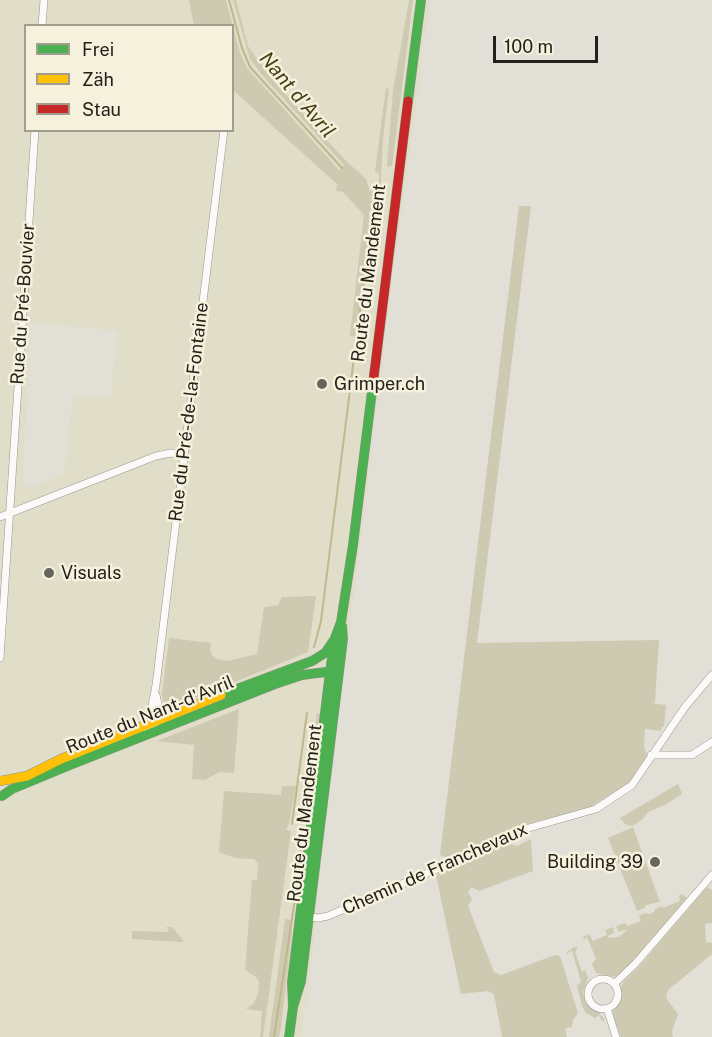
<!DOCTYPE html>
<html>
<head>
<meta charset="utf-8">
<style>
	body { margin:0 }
	#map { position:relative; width:712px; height:1037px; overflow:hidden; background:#e2e0d6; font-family:"Public Sans",sans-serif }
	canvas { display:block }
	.legend { position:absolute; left:24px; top:24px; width:210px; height:108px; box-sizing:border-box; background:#f5f1dd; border:2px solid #a19e8f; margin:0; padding:8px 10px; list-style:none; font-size:18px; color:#23211a }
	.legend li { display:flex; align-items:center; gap:12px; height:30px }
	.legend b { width:30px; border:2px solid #a19e8f }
	.scale { position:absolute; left:493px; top:36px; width:105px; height:27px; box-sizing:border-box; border:3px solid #23211a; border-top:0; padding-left:8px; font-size:18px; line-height:21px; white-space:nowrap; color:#23211a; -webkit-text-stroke:4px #f5f1dd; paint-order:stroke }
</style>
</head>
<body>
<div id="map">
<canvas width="712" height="1037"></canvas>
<ul class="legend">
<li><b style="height:8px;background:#4caf50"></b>Frei</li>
<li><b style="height:8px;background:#ffc107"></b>Zäh</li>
<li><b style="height:8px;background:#c62828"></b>Stau</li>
</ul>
<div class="scale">100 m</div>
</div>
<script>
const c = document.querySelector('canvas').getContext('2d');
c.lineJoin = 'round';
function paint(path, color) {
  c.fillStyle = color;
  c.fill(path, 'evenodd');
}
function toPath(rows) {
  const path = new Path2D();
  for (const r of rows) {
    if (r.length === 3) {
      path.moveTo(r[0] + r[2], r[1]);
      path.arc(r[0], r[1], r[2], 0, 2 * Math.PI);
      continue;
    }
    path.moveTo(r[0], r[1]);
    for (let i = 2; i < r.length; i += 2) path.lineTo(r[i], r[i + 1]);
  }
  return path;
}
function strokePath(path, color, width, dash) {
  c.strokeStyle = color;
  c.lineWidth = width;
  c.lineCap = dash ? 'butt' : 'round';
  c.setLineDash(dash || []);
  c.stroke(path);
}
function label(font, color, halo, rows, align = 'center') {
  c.font = font + ' "Public Sans",sans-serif';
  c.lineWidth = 5;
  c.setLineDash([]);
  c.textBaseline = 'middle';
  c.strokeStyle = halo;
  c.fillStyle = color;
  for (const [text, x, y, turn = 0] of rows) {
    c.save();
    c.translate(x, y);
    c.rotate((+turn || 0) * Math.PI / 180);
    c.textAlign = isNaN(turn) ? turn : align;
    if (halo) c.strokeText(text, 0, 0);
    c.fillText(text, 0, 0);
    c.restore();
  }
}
paint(toPath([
	[0,0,430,0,391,289,317,898,315,935,301,1037,0,1037],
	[26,26,232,26,232,130,26,130],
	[30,323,118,331,110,398,73,394,64,474,31,487,27,486,23,481],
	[282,597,308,651,257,654,264,607,278,605]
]), '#e0ddc9');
paint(toPath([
	[189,0,226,0,236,38,240,53,247,68,339,170,344,165,262,75,250,59,233,0,236,0,248,46,271,78,344,159,366,179,370,191,379,186,379,173,375,172,386,88,389,89,383,138,380,202,376,210,371,209,369,211,371,232,358,337,350,336,364,215,343,192,336,191,337,184,235,92,232,87,232,26,194,25],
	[409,0,413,0,392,166,387,166,393,91],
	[519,206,531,206,477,643,659,640,655,702,651,703,666,705,664,727,662,727,661,731,645,729,644,747,647,756,628,784,590,807,523,825,450,859,440,855],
	[316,596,308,652,173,707,163,701,162,694,169,638,211,643,210,649,212,655,217,659,228,661,257,654,264,607,278,605,282,597],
	[239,709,234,773,219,772,205,780,192,779,194,745,157,741],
	[317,713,320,714,307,824,301,823],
	[678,784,682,794,665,805,648,812,643,819,632,826,625,824,620,818],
	[282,786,296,786,289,824,286,830,291,831,263,1037,260,1037,262,1011,246,1009,253,1004,258,994,259,982,256,977,245,970,252,880,257,880,258,863,254,859,235,858,219,852,224,791,281,795],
	[633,827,660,902,646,905,644,908,637,911,608,838],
	[531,839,533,871,479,891,471,887,468,893,472,899,468,906,494,972,501,975,555,955,560,956,578,1013,573,1020,572,1027,565,1028,567,1037,502,1037,494,994,488,991,461,994,436,875,504,842,517,846],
	[707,887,712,890,712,923,705,924,706,942,712,943,712,954,668,990,666,998,678,1014,672,1031,673,1037,621,1037,613,1017,613,1012,621,999,621,987,624,981,637,969],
	[682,894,686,897,686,899,634,960,618,975,612,977,596,973,592,964,596,959,587,937,584,940,583,937,589,934,593,941,607,935,605,930,613,927,614,933,608,936,609,938,619,937,628,929,619,932,616,926,625,923,627,926,641,921,639,915,646,913,649,914,654,912,655,909,662,906,663,908,680,901,679,895],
	[285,919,292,920,292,932,281,1027,279,1037,269,1037],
	[166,927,172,927,184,941,182,942,132,939,132,931,167,932,169,930],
	[574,947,578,948,575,952,582,972,585,970,588,978,583,992,586,1003,594,1011,599,1013,605,1020,602,1021,599,1015,595,1018,586,1013,582,1006,577,986,581,982,572,950,567,954,567,952]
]), '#cec9b1');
strokePath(toPath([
	[229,0,242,48,250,67,342,168],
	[314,647,321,621,368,246],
	[292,824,307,713],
	[274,1037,298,879,303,831]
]), '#c0b78f', 2);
const street = toPath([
	[42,26,44,0],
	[0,517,156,456,171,453,184,455],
	[0,658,35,130],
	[143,726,152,706,156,685,224,130],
	[146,733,159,719,158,704,156,695],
	[651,755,692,755,712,742],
	[304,916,318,918,328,916,446,865,518,831,596,809,632,785,685,707,712,675],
	[603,994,15],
	[614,984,635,964,712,875],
	[607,1008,616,1037]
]);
const fast = toPath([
	[408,101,421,0],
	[221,695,312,661,325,653,334,640],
	[2,796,12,789,70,765,275,684,302,675,334,671],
	[293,1007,292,982,330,672,335,638,341,622,353,545,373,383],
	[289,1037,293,1007,301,981,343,639,342,626]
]);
const slow = toPath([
	[0,781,27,776,61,759,221,695]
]);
const jam = toPath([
	[373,383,408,101]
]);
strokePath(street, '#97958d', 8);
strokePath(fast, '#97958d', 10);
strokePath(slow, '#97958d', 10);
strokePath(jam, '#97958d', 10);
strokePath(street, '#fbfaf9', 7);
strokePath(fast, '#4caf50', 9);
strokePath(slow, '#ffc107', 9);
strokePath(jam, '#c62828', 9);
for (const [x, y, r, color] of [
	[322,384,6,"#66645c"],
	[49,573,6,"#66645c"],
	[655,862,6,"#66645c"]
]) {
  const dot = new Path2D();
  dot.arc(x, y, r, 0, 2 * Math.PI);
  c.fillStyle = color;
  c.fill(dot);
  strokePath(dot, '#f5f1dd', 2);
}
label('18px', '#23211a', '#f5f1dd', [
	["Route du Mandement",369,273,-83],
	["Rue du Pré-Bouvier",23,304,-86],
	["Rue du Pré-de-la-Fontaine",189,412,-83],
	["Route du Nant-d'Avril",150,715,-22],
	["Route du Mandement",305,813,-83],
	["Chemin de Franchevaux",435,869,-24]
]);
label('18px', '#23211a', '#f5f1dd', [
	["Grimper.ch",334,384],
	["Visuals",61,573],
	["Building 39",643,862,"right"]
], 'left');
label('italic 20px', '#473e13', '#f5f1dd', [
	["Nant d'Avril",297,95,50]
]);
</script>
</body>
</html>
